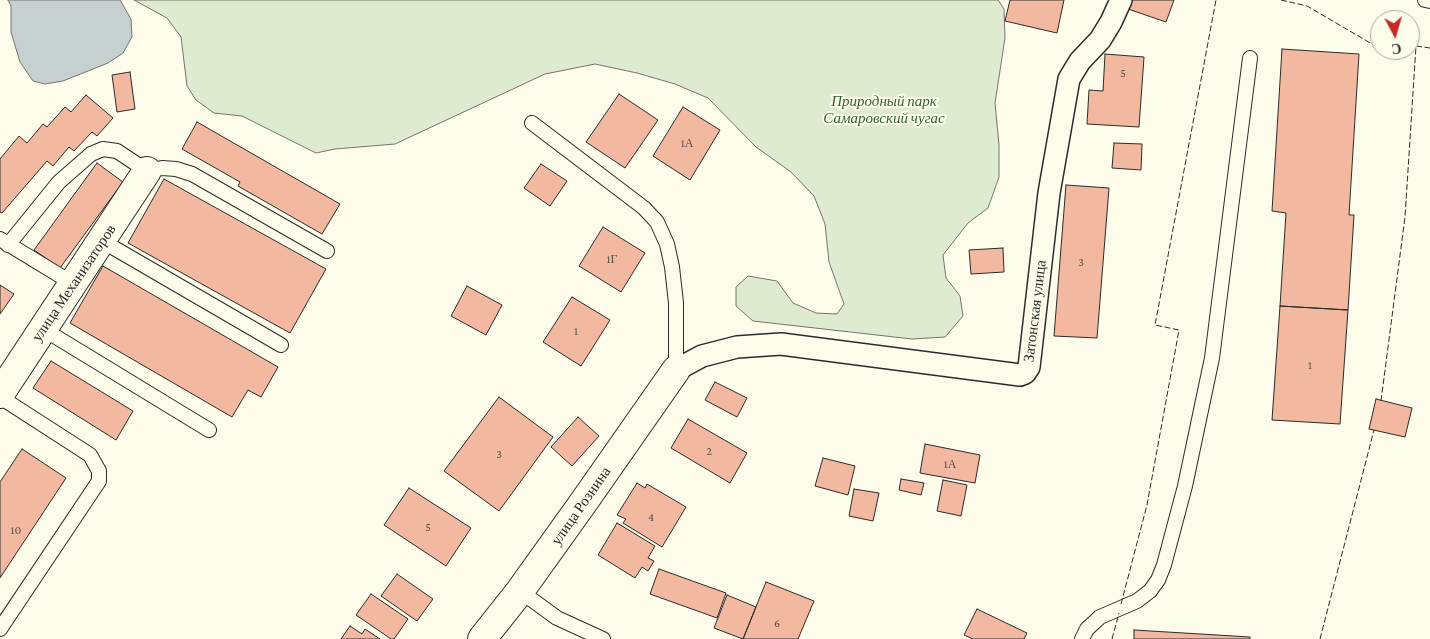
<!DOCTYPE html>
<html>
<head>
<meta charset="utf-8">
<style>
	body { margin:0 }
	#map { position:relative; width:1430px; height:639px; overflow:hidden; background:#fdfbea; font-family:"Crimson Pro",serif }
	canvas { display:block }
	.north { position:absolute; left:1370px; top:10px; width:50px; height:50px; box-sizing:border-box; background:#fdfbea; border:1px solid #a9a89e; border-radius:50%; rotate:174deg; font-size:14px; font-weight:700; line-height:20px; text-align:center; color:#2b2b2b }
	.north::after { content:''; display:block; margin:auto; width:18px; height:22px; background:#c62828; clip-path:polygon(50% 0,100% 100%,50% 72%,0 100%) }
</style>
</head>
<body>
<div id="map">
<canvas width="1430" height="639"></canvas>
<div class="north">С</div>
</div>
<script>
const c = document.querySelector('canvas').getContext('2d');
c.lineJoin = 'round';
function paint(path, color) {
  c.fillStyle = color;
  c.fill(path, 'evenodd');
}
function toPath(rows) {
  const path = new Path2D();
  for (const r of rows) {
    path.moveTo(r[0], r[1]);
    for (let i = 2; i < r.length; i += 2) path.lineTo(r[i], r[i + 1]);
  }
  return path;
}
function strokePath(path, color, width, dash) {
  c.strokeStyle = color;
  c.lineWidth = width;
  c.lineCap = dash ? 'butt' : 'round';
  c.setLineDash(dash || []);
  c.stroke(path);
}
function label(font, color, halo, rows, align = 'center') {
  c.font = font + ' "Crimson Pro",serif';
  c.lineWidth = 4;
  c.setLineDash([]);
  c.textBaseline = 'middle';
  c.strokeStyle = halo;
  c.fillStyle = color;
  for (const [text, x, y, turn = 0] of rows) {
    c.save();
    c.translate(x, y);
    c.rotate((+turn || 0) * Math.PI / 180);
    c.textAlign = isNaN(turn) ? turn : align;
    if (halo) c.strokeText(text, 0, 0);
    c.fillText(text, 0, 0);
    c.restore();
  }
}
const green = toPath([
	[134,0,998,0,1004,9,1005,38,995,103,999,145,999,177,988,208,968,223,943,255,946,278,960,296,963,316,945,337,912,339,753,321,736,306,736,287,748,276,777,281,793,303,816,313,837,314,844,304,829,262,825,224,814,196,791,172,756,147,708,98,675,84,637,73,595,64,545,74,395,144,335,149,316,153,242,116,214,113,196,100,187,86,181,37,167,18,134,0]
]);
paint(green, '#deebd1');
strokePath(green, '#74746e', 1);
const water = toPath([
	[8,0,120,0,131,19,132,37,123,53,108,63,63,81,45,84,33,81,20,62,11,32,11,6,8,0]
]);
paint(water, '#c7d0d0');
strokePath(water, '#74746e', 1);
const building = toPath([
	[1010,0,1064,0,1057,33,1005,21,1010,0],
	[1131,0,1174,0,1166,22,1128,9,1131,0],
	[1282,49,1359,54,1349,215,1354,215,1348,310,1280,306,1286,213,1272,211,1282,49],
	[1105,54,1144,57,1139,127,1087,124,1089,90,1103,91,1105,54],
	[130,72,135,109,117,112,112,75,130,72],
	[619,94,658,120,625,168,586,142,619,94],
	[86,95,113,118,97,136,92,132,74,151,69,147,53,166,47,161,2,213,0,212,0,159,19,136,27,143,43,124,47,127,65,107,71,112,86,95],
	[683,107,720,130,690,180,653,156,683,107],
	[197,122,340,204,322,234,238,186,240,182,182,149,197,122],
	[1114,143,1142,144,1141,170,1112,168,1114,143],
	[97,163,123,182,60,268,34,250,97,163],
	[541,164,567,181,550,206,524,188,541,164],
	[164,179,326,269,290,333,128,243,164,179],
	[1066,185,1109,188,1097,338,1054,336,1066,185],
	[603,227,645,253,621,292,579,266,603,227],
	[1003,248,1004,272,971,274,969,250,1003,248],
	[103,266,278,367,261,397,248,390,232,417,70,323,103,266],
	[0,285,14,294,0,314,0,285],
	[467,286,502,305,486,335,451,316,467,286],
	[572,297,610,320,581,366,543,342,572,297],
	[1280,306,1348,310,1340,424,1272,420,1280,306],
	[51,361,133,411,116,440,33,388,51,361],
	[715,382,747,398,737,417,705,400,715,382],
	[499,397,553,437,499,511,444,471,499,397],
	[1376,399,1412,408,1405,437,1369,429,1376,399],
	[578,417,599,436,572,466,551,447,578,417],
	[688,419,747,453,730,483,671,448,688,419],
	[925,444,980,455,975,483,920,473,925,444],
	[22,449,66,478,0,578,0,482,22,449],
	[823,458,855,466,848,495,815,486,823,458],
	[901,479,924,483,921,495,899,490,901,479],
	[943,480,967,485,961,516,937,511,943,480],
	[637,483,645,488,647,484,686,507,662,547,623,523,626,519,617,515,637,483],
	[409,488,471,528,446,566,384,525,409,488],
	[854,489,879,493,873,521,849,516,854,489],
	[617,523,655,546,648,558,654,561,648,571,642,567,635,578,598,555,617,523],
	[659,569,726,593,717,618,650,594,659,569],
	[397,574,433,599,417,621,381,596,397,574],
	[766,582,814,601,798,639,743,639,766,582],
	[371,594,408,619,394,639,391,639,356,615,371,594],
	[727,595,756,607,743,639,714,628,727,595],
	[977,609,1027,633,1024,639,973,639,964,635,977,609],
	[350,626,362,634,365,629,380,639,341,639,350,626],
	[1134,630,1250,637,1250,639,1134,639,1134,630]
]);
paint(building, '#f2b8a0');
strokePath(building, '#2b2b2b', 1);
const service = toPath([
	[1425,0,1430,1],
	[532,123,644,208,657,222,667,244,672,267,676,303,676,370],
	[0,239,72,283],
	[102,241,281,345],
	[8,245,59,182,91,154,103,149,117,151,147,171,162,168,176,169,192,174,327,251],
	[43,329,209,430],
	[0,397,90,455,99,471,99,481,0,629],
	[520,591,557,618,603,639],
	[1082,639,1087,629,1100,617,1137,601,1150,591,1158,580,1164,565,1185,486,1212,358,1250,58]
]);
const pedestrian = toPath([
	[676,370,702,356,737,347,781,344,1020,375,1025,373,1029,367,1049,193,1069,79,1080,61,1100,40,1111,22,1121,0]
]);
const minor = toPath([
	[0,394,147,171],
	[482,639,520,591,583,503,676,370]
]);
strokePath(service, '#2b2b2b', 16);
strokePath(pedestrian, '#2b2b2b', 24);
strokePath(minor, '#2b2b2b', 30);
strokePath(service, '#fdfbea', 14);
strokePath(pedestrian, '#fdfbea', 21);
strokePath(minor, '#fdfbea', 28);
strokePath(toPath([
	[1281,0,1307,6,1372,44,1380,46],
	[1408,50,1416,51],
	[1381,401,1405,217,1416,46,1430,48],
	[1121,604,1147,505,1179,330,1155,325,1216,0],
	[1112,639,1119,613],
	[1320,639,1374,430]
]), '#2b2b2b', 1, [6, 2.5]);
label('12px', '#5d4e48', null, [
	["5",1123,73],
	["1А",687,143],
	["1Г",612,259],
	["3",1081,262],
	["1",576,331],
	["1",1310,365],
	["2",709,451],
	["3",499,454],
	["1А",950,464],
	["4",651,517],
	["5",428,527],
	["10",16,530],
	["6",777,623]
]);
label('italic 15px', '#34623c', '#fdfbea', [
	["Природный парк",884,101],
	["Самаровский чугас",884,118]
]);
label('15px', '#2b2b2b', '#fdfbea', [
	["улица Механизаторов",74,283,-56],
	["Затонская улица",1035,311,-83],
	["улица Рознина",581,506,-55]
]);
</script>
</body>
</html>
